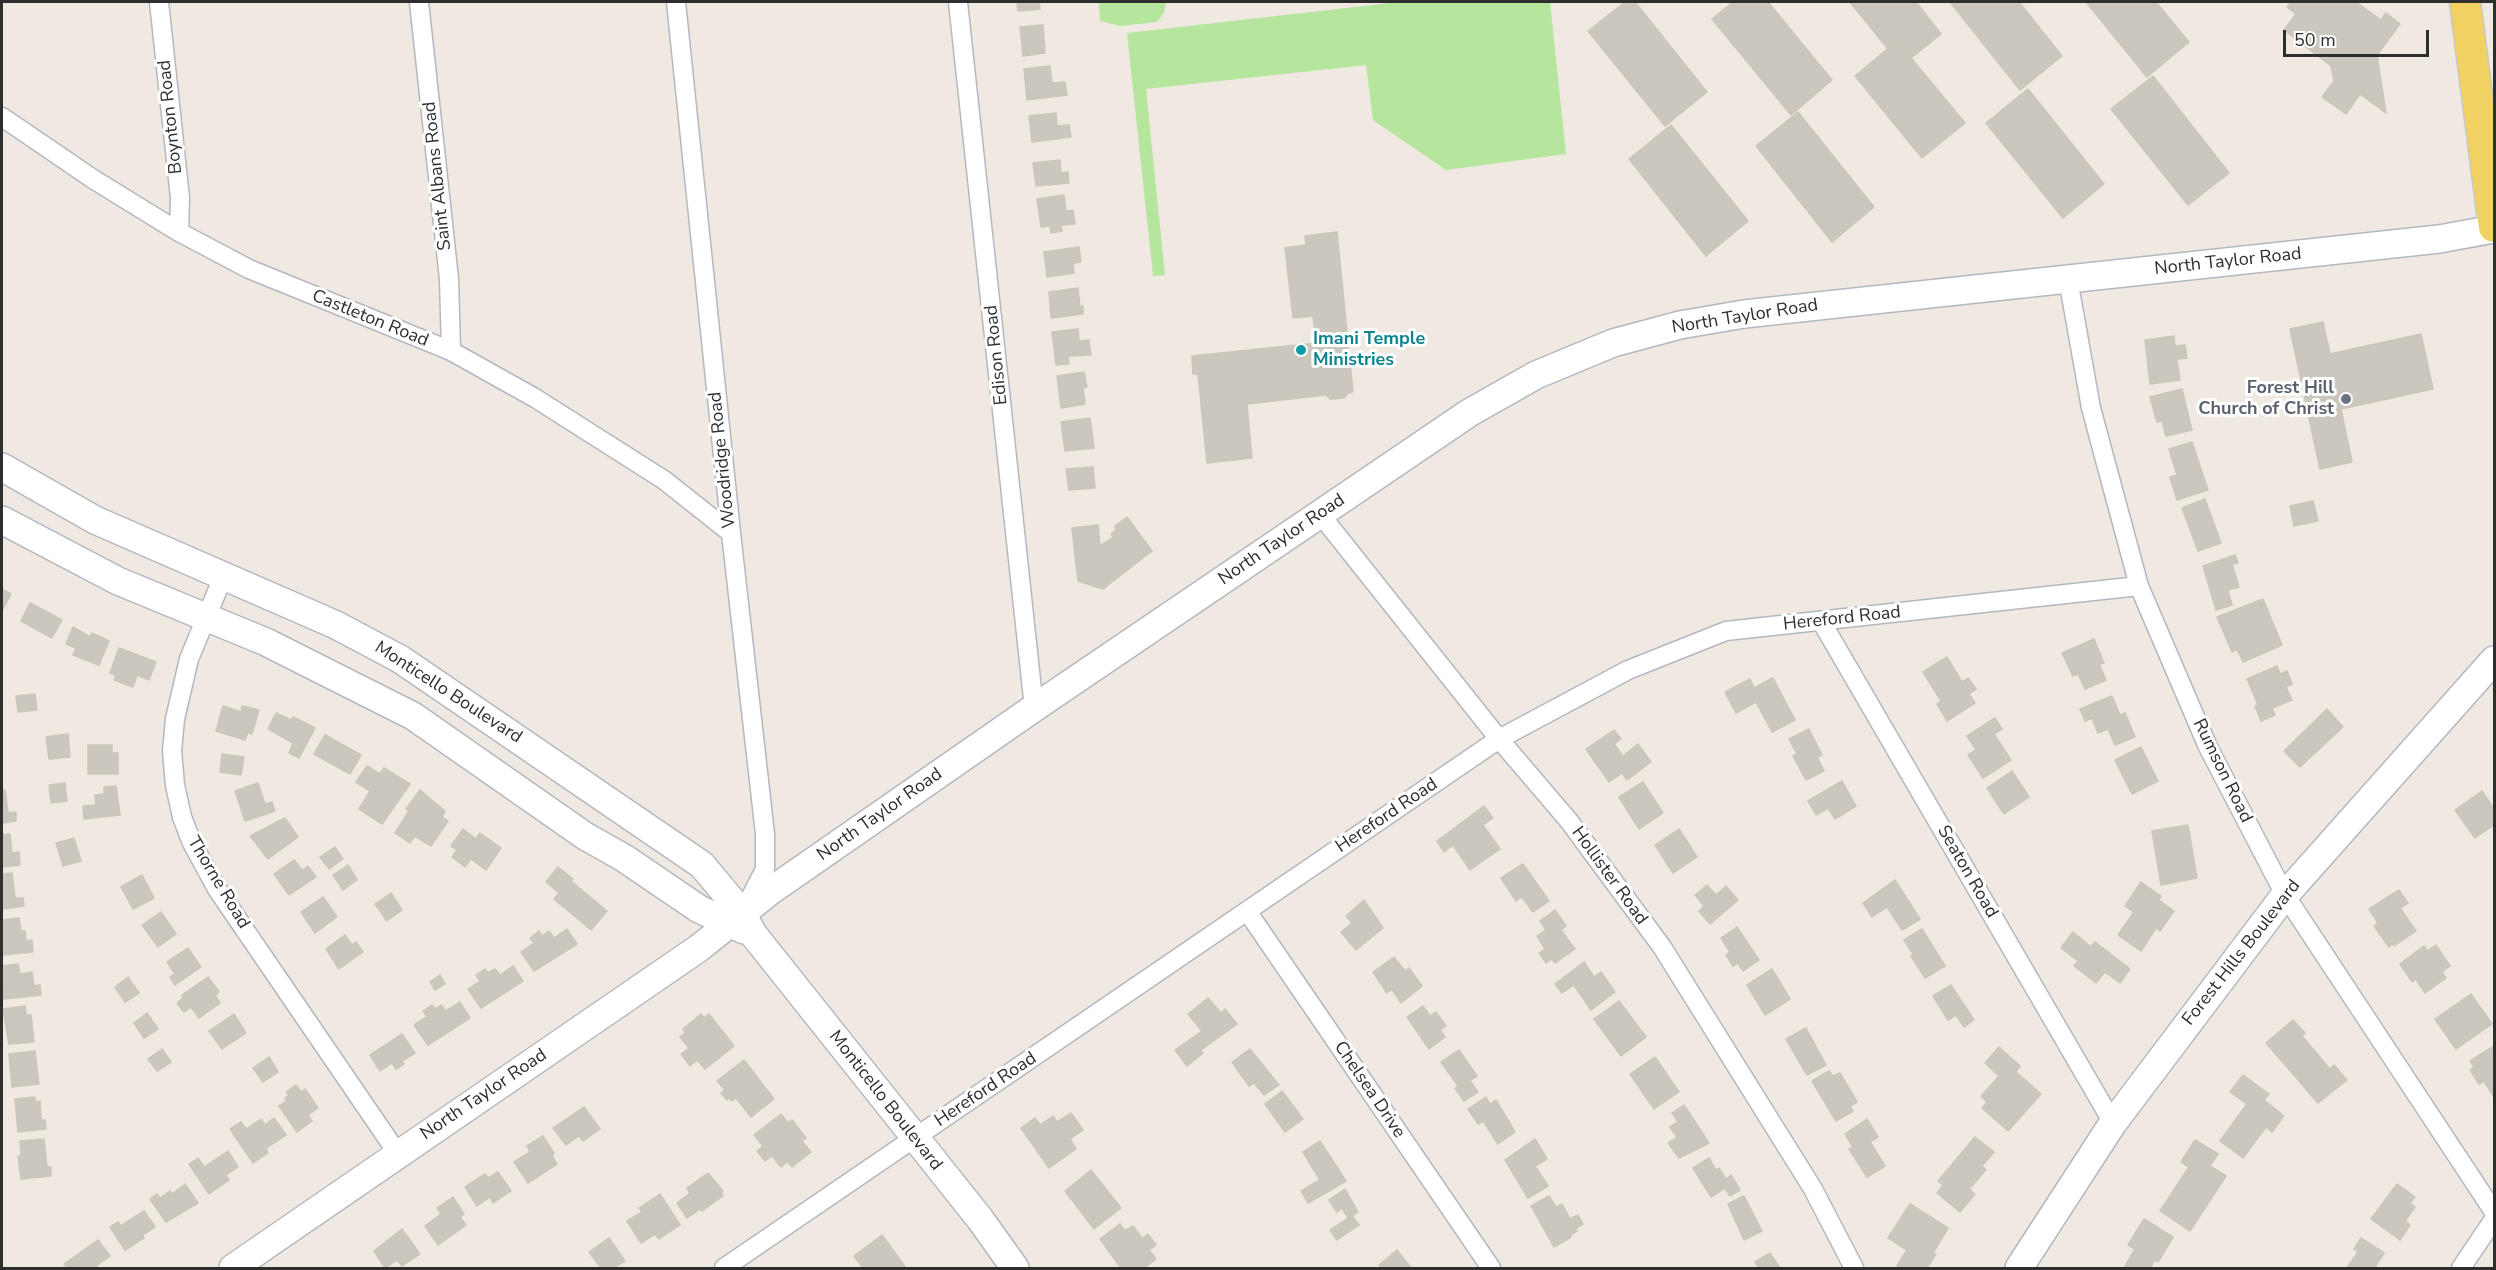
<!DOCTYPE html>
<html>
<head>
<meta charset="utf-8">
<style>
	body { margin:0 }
	#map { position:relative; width:2496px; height:1270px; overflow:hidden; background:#efe9e1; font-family:"Nunito Sans",sans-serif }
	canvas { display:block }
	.frame { position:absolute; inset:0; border:3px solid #2e2e2e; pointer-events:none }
	.scale { position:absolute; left:2283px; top:30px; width:146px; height:27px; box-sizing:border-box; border:3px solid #2e2e2e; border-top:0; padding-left:8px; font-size:18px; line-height:21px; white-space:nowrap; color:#2e2e2e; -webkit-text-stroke:4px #fff; paint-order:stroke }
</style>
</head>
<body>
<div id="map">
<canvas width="2496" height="1270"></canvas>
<div class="frame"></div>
<div class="scale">50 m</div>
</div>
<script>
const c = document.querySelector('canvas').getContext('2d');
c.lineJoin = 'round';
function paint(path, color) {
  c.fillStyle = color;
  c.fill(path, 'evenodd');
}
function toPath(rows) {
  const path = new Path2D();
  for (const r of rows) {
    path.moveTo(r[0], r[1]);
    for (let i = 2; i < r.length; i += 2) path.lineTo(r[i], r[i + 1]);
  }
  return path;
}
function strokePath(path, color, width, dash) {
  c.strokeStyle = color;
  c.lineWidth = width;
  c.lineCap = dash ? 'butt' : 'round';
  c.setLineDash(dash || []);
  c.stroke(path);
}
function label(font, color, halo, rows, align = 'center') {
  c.font = font + ' "Nunito Sans",sans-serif';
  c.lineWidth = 6;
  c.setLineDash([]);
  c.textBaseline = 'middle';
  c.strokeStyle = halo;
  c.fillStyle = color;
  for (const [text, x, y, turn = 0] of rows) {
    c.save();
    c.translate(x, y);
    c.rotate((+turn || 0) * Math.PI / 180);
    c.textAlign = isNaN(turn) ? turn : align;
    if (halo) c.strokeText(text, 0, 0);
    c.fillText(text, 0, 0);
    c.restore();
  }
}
paint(toPath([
	[1099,2,1166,2,1164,13,1157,22,1120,26,1100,21],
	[1399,2,1550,2,1566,154,1446,170,1373,120,1366,65,1146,89,1165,275,1153,276,1127,33]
]), '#b6e59e');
const building = toPath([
	[1017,2,1039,2,1040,9,1018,11,1017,2],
	[1625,2,1635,2,1707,92,1665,126,1588,31,1625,2],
	[1733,2,1768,2,1832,80,1791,115,1712,19,1733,2],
	[1850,2,1916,2,1941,34,1911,58,1897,41,1888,49,1850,2],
	[1950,2,2019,2,2062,56,2020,90,1950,2],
	[2086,2,2156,2,2189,42,2147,77,2086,2],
	[2291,2,2356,2,2381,20,2386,13,2400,24,2377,55,2386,113,2360,94,2346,114,2322,97,2334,81,2331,66,2284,30,2296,14,2287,7,2291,2],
	[1043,25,1045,53,1023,56,1020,27,1043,25],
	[1897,41,1965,123,1922,158,1855,76,1897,41],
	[1050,66,1052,83,1065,82,1067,95,1027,100,1024,69,1050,66],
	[2153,76,2229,173,2188,205,2111,109,2153,76],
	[2028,89,2104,184,2063,218,1986,123,2028,89],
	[1798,112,1874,207,1832,242,1756,146,1798,112],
	[1056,113,1057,126,1069,125,1071,137,1032,142,1029,116,1056,113],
	[1671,125,1748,221,1706,256,1629,159,1671,125],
	[1060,160,1061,173,1068,172,1069,183,1036,186,1033,163,1060,160],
	[1064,195,1066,211,1073,210,1075,224,1061,225,1062,231,1051,233,1050,226,1041,227,1037,199,1064,195],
	[1337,232,1353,392,1348,393,1344,398,1330,399,1326,395,1247,404,1252,458,1207,463,1198,374,1193,374,1192,356,1316,343,1313,316,1293,318,1285,248,1306,245,1305,236,1337,232],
	[1079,247,1081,262,1073,263,1074,273,1047,277,1044,252,1079,247],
	[1078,288,1080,307,1083,306,1083,314,1051,318,1049,292,1078,288],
	[2323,322,2330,354,2421,334,2433,389,2341,409,2352,462,2320,469,2290,329,2323,322],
	[1078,329,1079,341,1089,340,1091,355,1068,356,1069,364,1056,365,1052,332,1078,329],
	[2174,336,2175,346,2185,345,2187,358,2177,359,2180,380,2150,384,2145,340,2174,336],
	[1084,372,1087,387,1083,388,1085,404,1061,408,1057,376,1084,372],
	[2182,389,2192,430,2166,436,2162,421,2157,422,2150,397,2182,389],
	[1090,418,1094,448,1065,451,1061,422,1090,418],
	[2192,442,2208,490,2177,500,2170,477,2177,475,2169,449,2192,442],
	[1093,467,1095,488,1069,490,1066,469,1093,467],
	[2205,499,2221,543,2198,551,2182,508,2205,499],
	[2313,501,2318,521,2294,526,2290,506,2313,501],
	[1127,517,1152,551,1103,589,1078,581,1072,528,1098,525,1100,546,1113,537,1111,534,1116,530,1115,526,1127,517],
	[2235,555,2238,563,2232,564,2239,587,2228,590,2232,605,2216,610,2203,566,2235,555],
	[2,589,11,594,2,611,2,589],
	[2263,599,2282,645,2243,662,2237,649,2232,652,2217,617,2263,599],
	[30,603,62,620,52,638,21,621,30,603],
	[73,627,90,637,92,633,109,641,99,665,73,655,76,648,66,644,73,627],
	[2094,639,2104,663,2099,664,2106,680,2085,689,2078,674,2073,676,2062,653,2094,639],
	[119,648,156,662,149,680,137,675,133,687,114,680,116,675,110,673,119,648],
	[1947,657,1962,682,1968,678,1976,689,1969,694,1975,703,1947,721,1937,704,1941,701,1923,672,1947,657],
	[2277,666,2280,674,2287,671,2292,684,2286,687,2292,700,2272,708,2275,715,2261,721,2255,706,2258,705,2247,679,2277,666],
	[1773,678,1795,720,1772,732,1756,702,1736,713,1725,692,1750,679,1754,688,1773,678],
	[35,694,37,710,18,712,16,696,35,694],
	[2112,696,2120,715,2125,713,2135,737,2115,745,2108,729,2098,733,2092,718,2085,721,2080,709,2112,696],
	[223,706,241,712,242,706,259,710,252,734,248,732,245,740,216,731,223,706],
	[2327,709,2343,727,2300,767,2284,751,2327,709],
	[276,713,291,720,293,717,315,728,299,758,289,753,293,743,268,729,276,713],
	[1995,718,2002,729,1994,734,2011,760,1983,778,1968,755,1976,750,1967,736,1995,718],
	[1809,729,1822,755,1817,757,1824,771,1806,780,1793,756,1797,754,1789,739,1809,729],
	[1614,730,1621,739,1614,744,1623,756,1638,744,1651,762,1627,780,1622,773,1609,782,1586,749,1614,730],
	[68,734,70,757,49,759,46,737,68,734],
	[325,735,361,755,350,774,314,754,325,735],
	[88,745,112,745,112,753,118,753,118,774,88,774,88,745],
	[2141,747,2158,781,2132,794,2115,760,2141,747],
	[222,754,244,757,241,775,220,772,222,754],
	[367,766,380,774,384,768,410,784,382,824,359,809,370,791,356,782,367,766],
	[2012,771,2029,797,2004,814,1987,788,2012,771],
	[1842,781,1856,806,1835,819,1828,808,1816,815,1808,801,1842,781],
	[1643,782,1663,813,1639,829,1619,797,1643,782],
	[65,783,67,801,51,803,49,785,65,783],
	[258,783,265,804,272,802,275,811,245,821,235,791,258,783],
	[116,786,120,815,84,819,83,806,96,805,95,795,104,794,104,787,116,786],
	[5,790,8,813,16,812,16,821,2,823,2,791,5,790],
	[420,790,445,811,442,817,448,821,431,846,415,836,410,843,395,833,409,811,406,809,420,790],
	[2482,791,2494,809,2494,825,2475,838,2455,810,2482,791],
	[1484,806,1493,818,1483,825,1500,849,1470,870,1453,845,1444,852,1437,841,1484,806],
	[285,818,298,837,268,859,250,836,285,818],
	[2188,825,2197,878,2161,885,2152,831,2188,825],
	[463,829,476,839,480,833,501,848,486,870,471,859,465,867,452,857,457,850,451,846,463,829],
	[1679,829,1697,857,1673,873,1655,845,1679,829],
	[10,834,12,853,19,852,20,865,2,867,2,835,10,834],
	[74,838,81,861,63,866,56,843,74,838],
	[335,847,343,859,329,869,320,857,335,847],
	[294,860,302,870,308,866,316,877,289,895,274,874,294,860],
	[1523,864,1549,901,1533,912,1522,897,1516,901,1501,878,1523,864],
	[348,865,357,880,343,890,333,875,348,865],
	[558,867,573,879,571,881,607,911,591,930,554,899,559,893,546,882,558,867],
	[12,873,15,898,23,898,24,906,2,909,2,874,12,873],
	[142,875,154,898,133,909,121,887,142,875],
	[1895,880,1920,919,1902,930,1887,907,1872,917,1863,903,1895,880],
	[2141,882,2161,896,2157,903,2159,900,2174,911,2160,931,2156,928,2141,951,2118,935,2134,912,2125,906,2141,882],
	[1707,885,1716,895,1726,886,1738,900,1710,924,1699,911,1704,906,1695,895,1707,885],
	[2399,890,2408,903,2400,908,2416,931,2394,946,2393,944,2389,947,2374,926,2378,923,2369,909,2399,890],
	[391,893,402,910,387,921,375,904,391,893],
	[323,897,337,917,315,933,301,912,323,897],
	[1364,900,1383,928,1356,950,1341,932,1352,923,1346,916,1364,900],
	[1555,910,1566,926,1561,930,1575,949,1555,963,1552,959,1546,963,1539,953,1545,949,1537,936,1546,930,1540,921,1555,910],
	[161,912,176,934,158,947,142,925,161,912],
	[19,918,21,931,25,931,26,941,32,940,33,952,2,955,2,920,19,918],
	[1737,927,1759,960,1743,971,1738,963,1733,966,1726,955,1730,952,1721,938,1737,927],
	[567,929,577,944,534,971,521,952,534,943,530,938,539,931,542,936,549,931,554,938,567,929],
	[1922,929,1945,966,1925,978,1911,956,1913,954,1904,940,1922,929],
	[2073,932,2091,947,2095,942,2130,969,2120,983,2105,972,2096,983,2074,966,2078,961,2061,948,2073,932],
	[345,935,352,945,356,942,363,952,339,969,326,949,345,935],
	[2436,945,2450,966,2442,972,2446,978,2425,993,2416,979,2412,982,2400,964,2424,946,2427,951,2436,945],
	[188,948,201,967,175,985,170,977,175,974,167,962,188,948],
	[1394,957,1405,971,1409,968,1422,986,1401,1003,1392,989,1387,993,1373,972,1394,957],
	[1584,962,1594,977,1601,972,1615,992,1591,1010,1574,985,1562,993,1555,984,1584,962],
	[18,964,20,974,32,972,34,986,40,985,41,995,4,999,2,966,18,964],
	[513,966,523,981,481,1008,468,989,480,981,476,975,485,969,488,973,495,969,500,975,513,966],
	[1772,969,1790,999,1765,1015,1747,985,1772,969],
	[440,975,445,984,435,990,430,982,440,975],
	[128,977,139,993,125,1002,115,987,128,977],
	[208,977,219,992,215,995,220,1003,199,1018,191,1007,184,1012,177,1003,183,998,182,995,208,977],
	[1951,985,1974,1020,1964,1027,1956,1015,1948,1020,1933,996,1951,985],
	[2471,994,2492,1024,2456,1049,2435,1019,2471,994],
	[1208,998,1221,1013,1225,1009,1237,1024,1201,1050,1203,1053,1187,1066,1175,1050,1202,1031,1188,1014,1208,998],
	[1619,1001,1646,1037,1621,1056,1594,1019,1619,1001],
	[460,1002,470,1018,428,1045,414,1025,427,1017,423,1011,432,1005,435,1009,441,1005,446,1011,460,1002],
	[25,1006,26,1015,31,1015,34,1042,9,1044,3,1009,25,1006],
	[1423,1006,1430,1016,1436,1012,1446,1026,1440,1030,1445,1037,1429,1049,1407,1017,1423,1006],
	[147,1013,158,1029,144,1038,134,1023,147,1013],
	[234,1014,246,1033,222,1049,209,1031,234,1014],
	[701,1014,704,1018,709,1014,734,1046,705,1069,697,1060,690,1066,681,1054,689,1048,680,1037,685,1033,683,1029,701,1014],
	[2293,1020,2305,1033,2302,1036,2330,1069,2334,1065,2347,1080,2318,1103,2266,1043,2293,1020],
	[1806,1028,1826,1065,1807,1075,1786,1039,1806,1028],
	[402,1034,415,1053,402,1061,404,1064,396,1069,392,1063,380,1071,370,1055,402,1034],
	[2494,1046,2494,1097,2484,1081,2479,1084,2470,1070,2474,1067,2470,1061,2494,1046],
	[1999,1047,2020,1066,2016,1072,2041,1094,2008,1131,1982,1108,1987,1102,1981,1096,1999,1076,1985,1063,1999,1047],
	[162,1049,171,1062,157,1071,148,1059,162,1049],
	[1250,1049,1279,1085,1264,1095,1254,1083,1249,1086,1232,1062,1250,1049],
	[1459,1050,1477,1076,1470,1081,1478,1092,1464,1101,1455,1088,1458,1086,1441,1062,1459,1050],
	[35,1051,39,1084,12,1087,9,1054,35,1051],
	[269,1057,278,1072,263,1082,253,1068,269,1057],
	[1655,1057,1679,1092,1654,1109,1630,1074,1655,1057],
	[744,1060,774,1099,751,1117,736,1098,732,1101,730,1098,727,1100,721,1093,725,1090,717,1081,744,1060],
	[1829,1071,1833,1076,1840,1073,1857,1102,1850,1106,1853,1111,1836,1121,1812,1081,1829,1071],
	[2243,1075,2269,1094,2264,1100,2284,1116,2272,1132,2266,1127,2243,1158,2220,1141,2247,1104,2230,1092,2243,1075],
	[296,1085,301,1092,305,1089,318,1108,308,1115,312,1121,297,1132,279,1106,287,1101,285,1098,289,1095,286,1092,296,1085],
	[1282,1091,1303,1119,1285,1132,1265,1104,1282,1091],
	[35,1097,35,1102,40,1101,41,1120,45,1120,46,1129,18,1132,15,1099,35,1097],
	[1486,1097,1490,1104,1496,1100,1515,1132,1498,1144,1483,1121,1478,1124,1468,1109,1486,1097],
	[1684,1105,1709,1143,1679,1158,1668,1143,1677,1137,1670,1127,1678,1122,1672,1113,1684,1105],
	[584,1107,600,1129,583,1141,579,1136,566,1145,553,1128,584,1107],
	[1071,1113,1083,1130,1070,1139,1076,1149,1049,1168,1021,1128,1035,1118,1040,1125,1053,1116,1057,1122,1071,1113],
	[781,1114,788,1123,792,1120,806,1138,802,1141,811,1152,792,1167,787,1162,781,1167,772,1156,765,1161,757,1151,763,1146,754,1135,781,1114],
	[274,1118,286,1135,266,1148,268,1153,253,1163,230,1129,241,1122,246,1129,261,1119,265,1125,274,1118],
	[1867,1119,1878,1137,1870,1142,1885,1166,1867,1177,1849,1149,1853,1147,1845,1134,1867,1119],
	[543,1136,554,1153,552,1155,557,1164,528,1183,514,1162,530,1152,527,1146,543,1136],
	[1975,1137,1994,1152,1982,1166,1986,1170,1969,1189,1975,1194,1960,1212,1937,1193,1943,1185,1938,1181,1975,1137],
	[44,1139,47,1167,51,1167,51,1176,21,1179,18,1156,21,1156,20,1141,44,1139],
	[1535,1139,1547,1159,1535,1166,1548,1186,1528,1198,1505,1160,1535,1139],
	[2195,1140,2218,1154,2210,1166,2226,1176,2190,1231,2160,1211,2189,1167,2181,1162,2195,1140],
	[1320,1141,1346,1181,1308,1203,1301,1191,1320,1180,1303,1152,1320,1141],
	[228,1151,238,1167,226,1175,229,1180,209,1194,189,1164,198,1158,204,1167,228,1151],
	[1709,1158,1716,1170,1719,1168,1726,1179,1731,1175,1740,1190,1730,1196,1725,1188,1711,1197,1693,1168,1709,1158],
	[1091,1170,1121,1208,1094,1229,1065,1191,1091,1170],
	[498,1172,511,1191,493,1203,490,1197,477,1206,465,1187,485,1174,488,1178,498,1172],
	[708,1173,723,1191,721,1192,723,1196,702,1211,700,1209,687,1218,677,1203,690,1193,687,1188,708,1173],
	[185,1184,198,1203,166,1222,150,1199,157,1194,160,1198,170,1191,172,1194,185,1184],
	[2397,1184,2415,1197,2410,1203,2415,1207,2405,1221,2410,1225,2400,1240,2371,1219,2397,1184],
	[1345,1189,1358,1212,1352,1216,1359,1225,1337,1240,1330,1230,1348,1218,1342,1208,1337,1212,1329,1200,1345,1189],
	[660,1194,680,1225,659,1239,655,1234,641,1243,627,1221,642,1212,639,1208,660,1194],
	[1549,1196,1556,1207,1562,1204,1570,1219,1578,1215,1583,1224,1576,1228,1577,1231,1570,1235,1571,1237,1554,1247,1531,1206,1549,1196],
	[1744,1196,1762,1231,1744,1240,1728,1204,1744,1196],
	[453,1197,464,1214,460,1217,466,1225,438,1245,425,1226,441,1214,437,1208,453,1197],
	[1910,1204,1948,1228,1933,1253,1936,1254,1927,1268,1902,1268,1897,1266,1907,1250,1888,1238,1910,1204],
	[144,1211,155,1227,143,1235,144,1238,125,1250,110,1227,118,1222,121,1226,144,1211],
	[2144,1219,2173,1237,2158,1262,2155,1260,2150,1268,2124,1268,2135,1249,2128,1245,2144,1219],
	[1120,1224,1125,1231,1133,1226,1142,1238,1148,1234,1156,1245,1149,1250,1156,1259,1144,1268,1143,1266,1140,1268,1121,1268,1100,1239,1120,1224],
	[402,1229,420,1254,402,1266,397,1260,385,1268,374,1251,402,1229],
	[882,1235,906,1268,863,1268,854,1256,882,1235],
	[609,1238,625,1261,613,1268,601,1268,589,1252,609,1238],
	[2361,1238,2384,1253,2375,1267,2377,1268,2347,1268,2358,1252,2354,1249,2361,1238],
	[98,1240,110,1256,96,1266,98,1268,67,1268,64,1264,98,1240],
	[1397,1250,1411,1268,1382,1268,1379,1265,1397,1250],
	[1770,1253,1780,1268,1759,1268,1755,1262,1770,1253]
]);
paint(building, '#cbc7bf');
strokePath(building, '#cbc5ba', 1.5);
const street = toPath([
	[159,2,180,198,179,232],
	[419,2,449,279,451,351],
	[676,2,731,533,765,834,765,869,746,906],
	[958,2,1034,708],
	[2,117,93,179,179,232,249,269,451,351,535,398,664,480,731,533],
	[2068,279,2091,408,2139,586,2208,747,2285,895,2494,1212],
	[1320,514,1499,739,1569,821,1662,947,1813,1189,1854,1268],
	[223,577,189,659,175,719,172,751,175,785,182,817,192,843,217,889,398,1154],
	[1821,621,2113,1123],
	[1247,911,1491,1268],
	[724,1268,1499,739,1628,670,1726,631,2139,586],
	[2461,1268,2494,1219]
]);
const secondary = toPath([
	[2,467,95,520,336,625,400,659,702,865,742,913,753,934,980,1219,1015,1268],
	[2,520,118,581,266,642,413,716,585,836,624,858,699,909,744,930],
	[233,1268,699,948,769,892,1034,708,1469,413,1536,375,1613,343,1680,325,1744,314,2439,239,2494,229],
	[2019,1268,2113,1123,2285,895,2494,660]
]);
const primary = toPath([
	[2465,2,2494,227]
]);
strokePath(street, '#b4b7c1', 21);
strokePath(secondary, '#b4b7c1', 30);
strokePath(primary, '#c9c9c9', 33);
strokePath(street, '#fff', 18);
strokePath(secondary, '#fff', 27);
strokePath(primary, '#f2d163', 30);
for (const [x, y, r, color] of [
	[1301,350,6,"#0f9aa8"],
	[2346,399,6,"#6b7280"]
]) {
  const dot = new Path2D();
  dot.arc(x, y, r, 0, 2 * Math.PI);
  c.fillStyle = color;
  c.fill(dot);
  strokePath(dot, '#fff', 2);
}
label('18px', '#2e2e2e', '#fff', [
	["Boynton Road",171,117,-96],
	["Saint Albans Road",438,176,-96],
	["North Taylor Road",2228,262,-6],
	["North Taylor Road",1745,317,-9],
	["Castleton Road",370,319,22],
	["Edison Road",997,355,-96],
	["Woodridge Road",723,460,-96],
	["North Taylor Road",1282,540,-34],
	["Hereford Road",1842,619,-6],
	["Monticello Boulevard",448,693,33],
	["Rumson Road",2222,771,64],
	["North Taylor Road",880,815,-35],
	["Hereford Road",1387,816,-34],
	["Seaton Road",1967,872,60],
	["Hollister Road",1609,876,54],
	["Thorne Road",218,883,59],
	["Forest Hills Boulevard",2242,953,-52],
	["Hereford Road",986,1090,-34],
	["Chelsea Drive",1369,1090,56],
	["North Taylor Road",484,1095,-34],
	["Monticello Boulevard",885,1101,52]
]);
label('bold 18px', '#0d838f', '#fff', [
	["Imani Temple",1313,340],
	["Ministries",1313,361]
], 'left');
label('bold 18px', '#5b616d', '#fff', [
	["Forest Hill",2334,389],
	["Church of Christ",2334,410]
], 'right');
</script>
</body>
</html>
